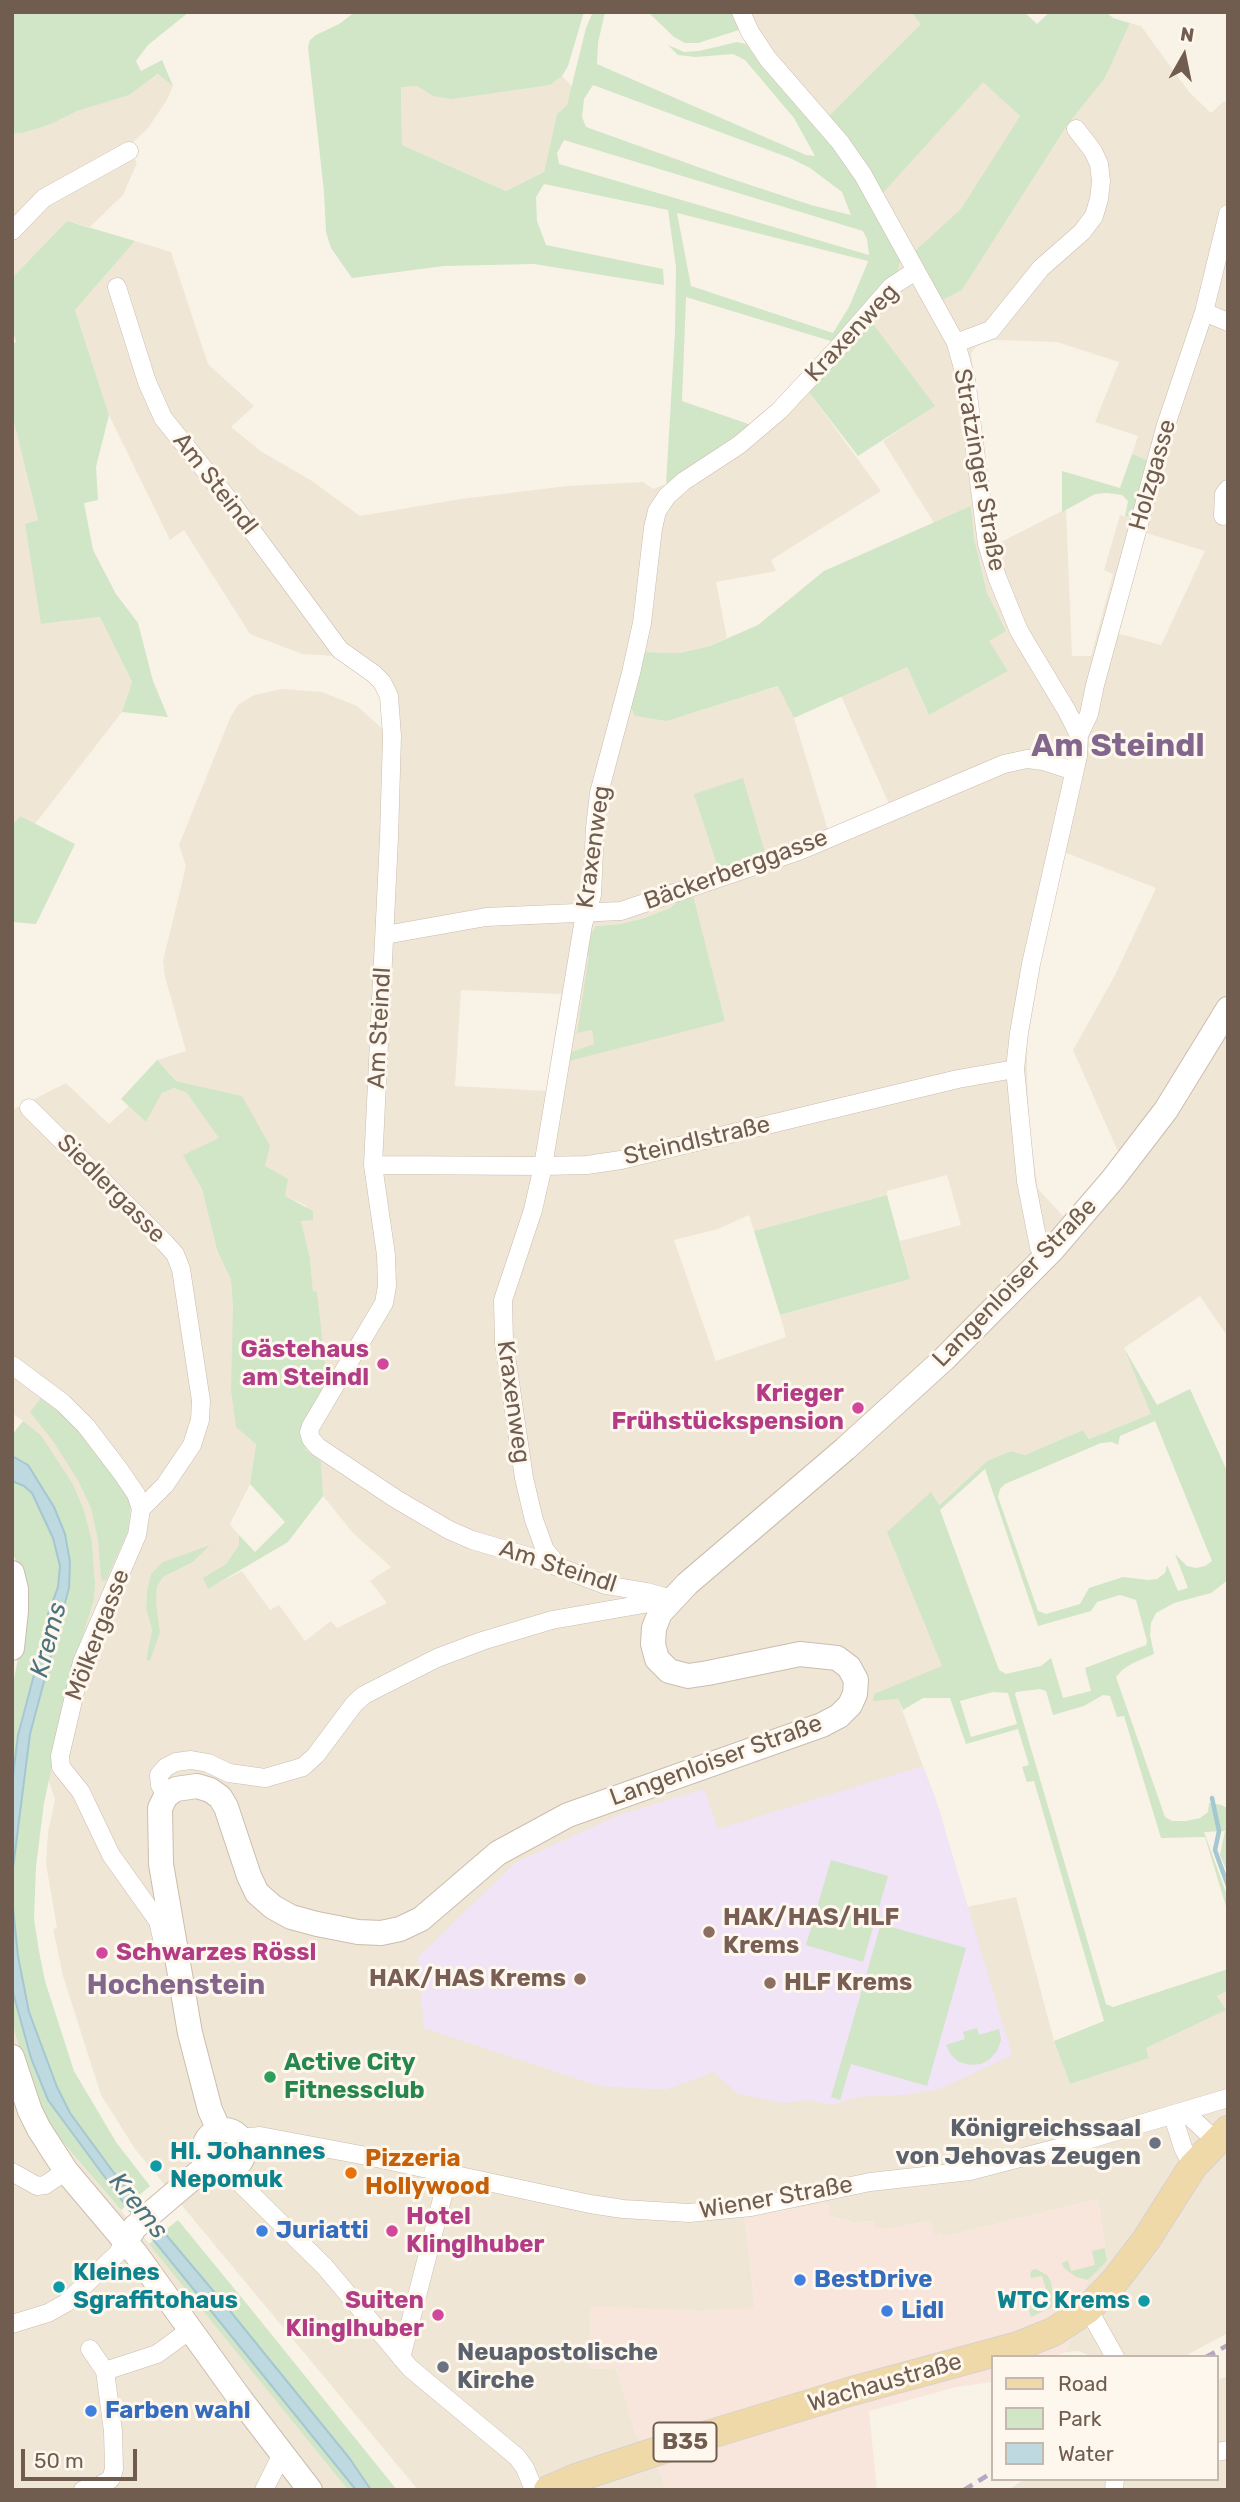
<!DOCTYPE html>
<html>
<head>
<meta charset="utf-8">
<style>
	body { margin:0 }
	#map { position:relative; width:1240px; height:2502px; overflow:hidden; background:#f9f3e7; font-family:Rubik,sans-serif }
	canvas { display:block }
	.frame { position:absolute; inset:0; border:14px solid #705d4f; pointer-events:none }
	.legend { position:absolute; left:991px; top:2355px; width:228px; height:126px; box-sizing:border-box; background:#fdf7ed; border:2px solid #c5b9ae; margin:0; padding:9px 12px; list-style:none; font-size:21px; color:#705d4f }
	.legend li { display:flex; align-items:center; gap:14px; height:35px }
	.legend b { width:35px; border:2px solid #c5b9ae }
	.north { position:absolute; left:1149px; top:21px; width:70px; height:70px; -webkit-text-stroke:5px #fdf7ed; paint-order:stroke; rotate:9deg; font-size:19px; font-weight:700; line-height:28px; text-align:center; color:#705d4f }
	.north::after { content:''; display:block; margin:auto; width:24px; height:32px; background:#705d4f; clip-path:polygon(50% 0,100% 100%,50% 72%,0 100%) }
	.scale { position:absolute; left:21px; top:2449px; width:116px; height:32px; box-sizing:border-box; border:4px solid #705d4f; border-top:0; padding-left:9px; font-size:21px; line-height:24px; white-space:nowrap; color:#705d4f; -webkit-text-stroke:5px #fdf7ed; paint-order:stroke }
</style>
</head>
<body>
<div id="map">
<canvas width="1240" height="2502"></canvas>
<div class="frame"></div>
<ul class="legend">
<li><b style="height:9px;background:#f0d9a8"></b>Road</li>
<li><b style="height:19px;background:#d1e5c7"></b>Park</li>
<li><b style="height:19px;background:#bed9e0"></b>Water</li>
</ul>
<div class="north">N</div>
<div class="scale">50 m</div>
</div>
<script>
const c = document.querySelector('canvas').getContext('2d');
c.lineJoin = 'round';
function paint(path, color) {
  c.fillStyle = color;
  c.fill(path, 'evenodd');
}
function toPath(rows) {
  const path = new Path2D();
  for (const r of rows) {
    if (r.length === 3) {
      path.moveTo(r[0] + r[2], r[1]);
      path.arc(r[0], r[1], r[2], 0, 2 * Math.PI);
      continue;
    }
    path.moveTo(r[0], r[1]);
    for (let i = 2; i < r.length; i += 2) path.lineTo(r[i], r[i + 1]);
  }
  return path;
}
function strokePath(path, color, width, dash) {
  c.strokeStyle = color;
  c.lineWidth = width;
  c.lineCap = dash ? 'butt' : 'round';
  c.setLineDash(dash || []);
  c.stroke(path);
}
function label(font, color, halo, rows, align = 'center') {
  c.font = font + ' Rubik,sans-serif';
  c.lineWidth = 6;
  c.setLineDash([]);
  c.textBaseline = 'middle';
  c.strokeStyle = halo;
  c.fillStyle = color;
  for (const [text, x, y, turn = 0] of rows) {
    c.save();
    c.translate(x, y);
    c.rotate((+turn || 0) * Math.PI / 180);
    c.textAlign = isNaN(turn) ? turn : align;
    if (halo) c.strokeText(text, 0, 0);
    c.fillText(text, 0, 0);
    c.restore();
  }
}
paint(toPath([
	[731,12,911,12,921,24,816,129,760,64,746,44],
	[1130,23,1141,26,1189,92,1211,113,1224,101,1228,102,1228,1337,1200,1296,1124,1348,1152,1414,1089,1439,1083,1430,1025,1455,1011,1451,987,1461,938,1505,931,1493,942,1666,873,1700,898,1699,938,1806,966,1907,1016,1897,1054,2041,1070,2084,1149,2057,1146,2048,1225,2010,1217,1996,1228,1990,1228,2333,1183,2357,1092,2357,1079,2351,1066,2352,1088,2280,1107,2261,1098,2199,943,2237,934,2235,930,2221,884,2230,874,2229,873,2221,855,2223,830,2216,828,2203,745,2217,755,2309,701,2311,591,2307,589,2369,616,2368,636,2435,661,2474,666,2490,418,2490,135,2149,101,2095,63,1976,53,1929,57,1928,46,1864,48,1832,55,1800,48,1779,75,1661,94,1600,95,1583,92,1541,84,1510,73,1484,41,1435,12,1413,12,1110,66,1083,109,1124,129,1106,146,1122,162,1093,174,1088,187,1093,220,1138,184,1155,202,1189,217,1250,231,1280,233,1309,256,1444,250,1484,230,1524,239,1535,239,1545,226,1564,204,1578,209,1588,242,1571,270,1610,279,1605,305,1641,331,1621,337,1628,387,1603,370,1581,391,1567,353,1533,323,1496,321,1461,306,1450,304,1431,317,1292,313,1292,310,1258,301,1221,307,1206,285,1196,265,1166,242,1096,176,1081,157,1060,186,1051,165,977,163,961,186,866,179,845,230,718,238,705,254,695,282,689,322,692,357,706,384,730,382,698,376,686,336,656,302,654,250,634,184,530,170,540,109,415,75,310,135,241,171,252,208,364,254,406,231,427,262,452,312,481,360,516,461,499,567,486,643,482,653,489,666,484,735,438,775,405,800,380,881,491,771,560,776,571,716,582,727,638,710,646,680,653,644,652,667,721,779,686,794,718,828,830,889,804,841,696,907,667,929,715,1008,671,988,641,1005,631,987,593,974,538,971,507,934,523,883,441,934,406,863,310,897,273,871,206,983,81,1020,116,961,210,916,251,962,290,1068,124,1105,78],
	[993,340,1057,342,1119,362,1095,422,1138,436,1132,454,1147,460,1133,519,1120,515,1104,570,1113,574,1091,656,1072,656,1066,509,997,544,971,353,977,346],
	[1146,533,1205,551,1161,645,1117,633],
	[1064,852,1156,888,1114,977,1073,1050,1119,1154,1063,1216,1038,1189,1029,1130,1027,1069,1027,1034,1032,1001],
	[693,896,725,1021,568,1053,594,1044,592,1030,577,1032,596,926,621,924,644,918,670,908,681,899],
	[461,990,561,994,546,1091,455,1086],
	[947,1175,961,1225,900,1241,910,1279,780,1315,786,1337,716,1361,674,1240,718,1229,749,1215,754,1231,887,1195,887,1191],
	[163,1562,193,1562,163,1577,157,1587,156,1602,160,1632,149,1661,146,1660,152,1630,146,1609,147,1591],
	[159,74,173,86,167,100,148,128,128,147,137,163,123,195,90,227,67,221,12,278,12,133,23,133,49,125,77,111,128,95],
	[562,76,572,86,567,105,557,114,544,172,506,191,402,145,401,86,417,86,433,96,550,85],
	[12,414,38,520,25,524,42,624,100,617,132,682,122,712,35,824,20,816,12,825],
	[12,2022,29,2082,48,2125,148,2242,348,2490,12,2490],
	[1228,2376,1228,2490,1008,2490,1025,2479,1217,2479,1217,2380]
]), '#f0e6d6');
paint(toPath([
	[1098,2199,1107,2261,1088,2280,1066,2352,1053,2357,993,2357,993,2382,956,2387,869,2411,877,2490,666,2490,661,2474,636,2435,616,2368,589,2369,591,2306,701,2311,755,2308,745,2217,828,2203,830,2216,854,2223,874,2221,874,2228,884,2228,884,2230,931,2221,934,2235,942,2233,943,2237]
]), '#f8e6dc');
paint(toPath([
	[923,1766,938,1806,1012,2055,940,2089,904,2095,856,2097,837,2104,825,2104,810,2100,784,2103,738,2094,714,2072,665,2090,599,2086,424,2028,418,1957,516,1862,619,1815,704,1789,718,1829]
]), '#f0e4f6');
paint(toPath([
	[12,12,189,12,148,45,136,61,141,71,162,60,173,86,158,74,129,95,77,111,49,125,23,133,12,133],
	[355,12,584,12,568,66,562,76,550,85,452,99,433,96,417,86,401,87,402,145,506,191,544,172,557,114,567,105,586,28,593,12,605,12,598,43,597,64,806,155,815,156,794,118,745,60,733,54,696,57,678,55,668,45,684,52,699,51,737,42,746,44,760,64,833,148,856,180,900,261,897,273,834,342,686,297,682,401,751,425,666,484,675,332,676,267,668,210,544,184,536,197,537,221,546,245,663,269,664,285,534,264,444,266,352,278,331,248,326,232,324,192,308,47,310,40,316,35,339,24],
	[593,85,790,158,810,168,842,192,851,215,811,205,726,177,586,127,582,117,584,99],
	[564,140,863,231,867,239,869,255,559,164,557,153],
	[677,213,868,261,868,262,849,307,833,333,691,286],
	[648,12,731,12,739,30,698,43,685,43,674,37],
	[911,12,1024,12,1037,24,1050,12,1106,12,1113,18,1130,23,1105,78,1068,124,962,290,942,300,915,251,961,209,1020,116,983,82,883,193,870,169,846,135,829,116,921,24],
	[67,221,135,241,75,310,109,415,96,467,98,500,84,503,93,550,116,594,138,623,153,681,168,717,122,712,132,682,100,617,41,624,25,524,38,520,12,414,12,344,16,342,12,328,12,278],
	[871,321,935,406,858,456,808,391],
	[1132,454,1147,460,1144,483,1134,519,1125,516,1128,501,1122,495,1107,493,1095,494,1062,512,1062,471,1120,488],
	[971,506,974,538,987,593,1006,631,989,641,1008,671,929,715,907,667,794,718,778,686,667,721,635,716,631,707,644,652,680,653,710,646,758,625,824,571],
	[743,778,766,856,719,871,694,794],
	[20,816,75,844,36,924,12,922,12,825],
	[693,895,725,1021,565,1062,568,1053,594,1044,592,1030,577,1033,589,955,584,954,587,939,596,926,621,924,644,918,670,908,681,899],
	[157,1060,176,1081,242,1096,270,1146,265,1166,288,1179,285,1196,313,1211,313,1220,301,1221,310,1258,313,1291,317,1292,327,1383,304,1431,306,1450,321,1461,323,1496,288,1542,208,1589,203,1578,226,1564,239,1545,239,1535,255,1552,285,1522,250,1484,256,1444,236,1427,231,1390,233,1309,231,1280,217,1250,202,1189,183,1155,219,1138,187,1093,174,1088,162,1093,146,1122,121,1099],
	[887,1195,910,1279,780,1315,754,1231],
	[1124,1348,1157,1405,1190,1389,1228,1473,1228,1580,1211,1593,1174,1603,1156,1613,1151,1623,1150,1635,1154,1654,1133,1663,1122,1670,1116,1677,1165,1817,1172,1821,1186,1821,1200,1818,1208,1812,1209,1803,1222,1805,1228,1809,1228,1874,1220,1855,1225,1831,1204,1832,1228,1898,1228,1913,1205,1837,1161,1838,1124,1716,1117,1717,1110,1696,1103,1695,1084,1706,1053,1715,1046,1691,1040,1689,1016,1692,1015,1694,1106,2004,1113,2007,1228,1969,1228,1990,1217,1996,1226,2010,1146,2048,1149,2058,1070,2084,1054,2041,1104,2021,1034,1781,1027,1782,1022,1767,1029,1765,1018,1729,966,1744,950,1698,923,1698,903,1710,898,1699,873,1701,874,1694,942,1666,887,1532,931,1492,939,1505,987,1461,1011,1451,1025,1455,1083,1430,1089,1439,1151,1414],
	[1155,1421,1212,1561,1205,1566,1196,1568,1187,1566,1175,1554,1188,1588,1178,1591,1167,1565,1165,1573,1157,1579,1148,1580,1123,1577,1089,1588,1080,1604,1046,1614,1038,1611,998,1497,1000,1489,1005,1484,1101,1443,1112,1442,1118,1445,1120,1436],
	[985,1469,1038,1626,1091,1611,1097,1602,1120,1595,1136,1600,1147,1641,1146,1645,1085,1668,1091,1691,1063,1698,1051,1658,1041,1666,1006,1674,999,1670,940,1510],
	[993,1692,1008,1693,1017,1724,971,1737,960,1701],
	[42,1397,76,1422,131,1502,128,1531,106,1580,102,1581,101,1578,98,1539,91,1508,79,1482,53,1441,30,1412],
	[23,1421,41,1435,73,1484,84,1510,92,1541,95,1583,94,1600,75,1661,44,1803,36,1866,34,1919,39,1951,45,1981,74,2071,116,2142,150,2186,136,2198,114,2173,70,2113,57,2087,29,2012,18,1956,14,1927,12,1876,23,1782,30,1734,69,1588,70,1562,65,1534,18,1459,12,1456,12,1435],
	[12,1481,24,1486,32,1493,53,1538,60,1566,58,1587,48,1614,48,1622,20,1723,12,1784,12,1689,20,1648,21,1571,12,1552],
	[210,1545,193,1562,163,1577,157,1587,156,1602,160,1632,150,1661,146,1660,152,1630,146,1609,147,1591,151,1574,163,1562],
	[831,1860,888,1876,863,1962,806,1945],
	[882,1920,892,1923,891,1927,966,1948,927,2086,851,2064,840,2100,831,2097],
	[12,1989,19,2017,63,2121,126,2206,121,2210,48,2125,29,2082,12,2022],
	[977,2028,979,2035,999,2029,1001,2040,997,2051,990,2059,981,2064,970,2065,959,2062,951,2055,946,2045,965,2039,963,2032],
	[178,2220,255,2314,397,2490,371,2490,350,2459,226,2306,163,2232],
	[154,2240,356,2490,348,2490,149,2244],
	[1105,2248,1107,2261,1088,2280,1076,2277,1064,2268,1062,2263,1068,2260,1071,2271,1095,2265,1092,2251],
	[1036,2269,1047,2275,1051,2282,1055,2306,1031,2317,1027,2306,1049,2299,1042,2276,1031,2278,1030,2274,1032,2270]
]), '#d1e5c7');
const water = toPath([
	[12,1456,28,1465,54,1507,65,1534,70,1562,69,1588,30,1734,12,1876,12,1784,18,1735,48,1622,48,1614,58,1587,60,1566,53,1538,32,1493,24,1486,12,1481,12,1456],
	[12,1898,18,1956,29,2012,57,2087,70,2113,114,2173,226,2306,350,2459,371,2490,356,2490,126,2206,48,2100,31,2058,12,1989,12,1898]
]);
paint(water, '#bed9e0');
strokePath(water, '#a5c7d1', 2);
strokePath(toPath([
	[1212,1798,1219,1831,1215,1850,1228,1886]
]), '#a5c7d1', 4.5);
const street = toPath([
	[741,12,750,32,768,59,840,142,863,175,956,343,966,379,987,544,997,577,1019,631,1067,711,1079,735,1078,756,1031,964,1019,1033,1015,1069,1026,1181,1039,1247,1045,1257],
	[12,231,44,198,129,151],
	[117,287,147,382,163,418,233,505,340,650,374,674,382,682,389,696,392,736,389,838,373,1165,386,1255,387,1286,384,1303,311,1426,309,1432,311,1439,318,1447,396,1499,449,1530,472,1540,537,1559,606,1585,647,1592,671,1599],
	[1204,312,1228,322],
	[956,343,991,330,1041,268,1082,232,1094,216,1099,199,1101,181,1099,164,1093,151,1076,129],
	[1223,516,1224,494,1228,489],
	[1079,735,1089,714,1095,685,1166,425,1204,312,1228,214],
	[385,935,486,917,621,911,799,851,1004,764,1027,759,1043,761,1074,771],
	[29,1108,165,1243,175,1254,181,1269,201,1401,200,1420,192,1445,165,1485,141,1509],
	[373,1165,543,1166,587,1165,621,1160,958,1079,1015,1069],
	[12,1365,63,1403,86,1426,121,1472,136,1494,141,1509,137,1535,82,1662,60,1756,61,1767,81,1792,111,1855,158,1921,165,1951],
	[559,1567,545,1550,534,1520,524,1478,504,1342,503,1300,533,1210,543,1166,583,925,592,895,595,828,599,793,631,673,642,623,653,528,657,511,667,496,684,481,739,445,779,411,837,349,891,287,915,271],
	[166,1796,160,1785,159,1775,166,1767,176,1762,191,1760,208,1763,229,1773,265,1778,303,1767,316,1755,354,1704,364,1695,437,1658,482,1641,552,1620,661,1601],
	[1185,2112,1215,2140],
	[1173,2116,1183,2148,1193,2166],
	[241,2138,260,2136,372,2157,590,2204,623,2209,689,2213,751,2207,870,2182,970,2171,1073,2144,1228,2098],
	[233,2168,241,2184,325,2267,410,2368,517,2457,525,2468,534,2490],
	[12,2172,37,2186,45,2185,66,2171],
	[1088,2309,1115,2357],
	[12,2324,48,2313,66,2303,117,2254,125,2242],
	[401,2358,449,2172],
	[105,2371,157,2354,190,2330],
	[1217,2452,1228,2450],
	[83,2490,99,2486,111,2479,114,2469,113,2431,105,2371,90,2349],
	[264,2490,282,2454],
	[1114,2490,1115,2479]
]);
const secondary = toPath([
	[12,1573,16,1589,16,1611,12,1648],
	[12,2057,30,2111,39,2129,66,2171,136,2254,241,2400,310,2490],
	[224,2150,20],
	[219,2130,210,2110,190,2033,161,1864,160,1808,166,1796,176,1789,197,1786,210,1790,220,1797,226,1807,249,1876,257,1893,273,1907,291,1917,317,1924,358,1932,381,1933,400,1929,421,1919,498,1853,568,1815,822,1725,839,1716,850,1705,855,1694,856,1680,849,1667,837,1658,800,1654,708,1673,688,1676,669,1671,657,1659,653,1644,654,1628,660,1613,687,1584,845,1449,944,1359,1053,1249,1113,1179,1166,1110,1228,1009],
	[125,2242,135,2227,209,2164]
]);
const primary = toPath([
	[548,2490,576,2478,688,2441,852,2391,1018,2346,1053,2332,1088,2309,1114,2282,1146,2240,1193,2166,1228,2130]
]);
strokePath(street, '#cabcae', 19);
strokePath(secondary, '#ccbdad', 26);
strokePath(primary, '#d7d2ce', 30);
strokePath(street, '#fff', 18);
strokePath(secondary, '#fff', 24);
strokePath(primary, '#f0d9a8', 28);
strokePath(toPath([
	[1206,2357,1228,2345],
	[964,2490,993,2472]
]), '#b7a7c2', 4.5, [10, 7]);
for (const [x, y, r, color] of [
	[383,1364,7,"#d1479c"],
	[858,1408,7,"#d1479c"],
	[709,1932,7,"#8d6e63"],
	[102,1953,7,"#d1479c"],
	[580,1979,7,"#8d6e63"],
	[770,1983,7,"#8d6e63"],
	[270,2077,7,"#2e9e5b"],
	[1155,2143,7,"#6b7280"],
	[156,2166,7,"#0f9aa8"],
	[351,2173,7,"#e8710a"],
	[262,2231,7,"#3f7fe0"],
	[392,2231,7,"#d1479c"],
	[800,2280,7,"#3f7fe0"],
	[59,2287,7,"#0f9aa8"],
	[1144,2301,7,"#0f9aa8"],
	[887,2311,7,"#3f7fe0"],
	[438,2315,7,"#d1479c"],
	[443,2367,7,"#6b7280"],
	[91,2411,7,"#3f7fe0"]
]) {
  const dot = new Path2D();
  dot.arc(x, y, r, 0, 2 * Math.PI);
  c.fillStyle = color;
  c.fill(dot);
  strokePath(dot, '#fdf7ed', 2.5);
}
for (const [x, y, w] of [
	[685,2442,63]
]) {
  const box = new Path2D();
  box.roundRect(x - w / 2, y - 19.5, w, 39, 5);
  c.fillStyle = '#fdf7ed';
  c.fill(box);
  strokePath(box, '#705d4f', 2);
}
label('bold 23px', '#705d4f', null, [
	["B35",685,2442]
]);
label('24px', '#705d4f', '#fdf7ed', [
	["Kraxenweg",852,333,-47],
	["Stratzinger Straße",979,470,80],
	["Holzgasse",1153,475,-74],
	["Am Steindl",215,484,52],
	["Kraxenweg",594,847,-82],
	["Bäckerberggasse",736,870,-20],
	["Am Steindl",380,1028,-87],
	["Steindlstraße",697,1141,-13],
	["Siedlergasse",111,1189,45],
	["Langenloiser Straße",1015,1283,-46],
	["Kraxenweg",513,1402,82],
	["Am Steindl",558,1567,18],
	["Mölkergasse",98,1635,-69],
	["Langenloiser Straße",716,1761,-20],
	["Wiener Straße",776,2198,-10],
	["Wachaustraße",885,2383,-16]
]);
label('bold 24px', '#b23c85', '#fdf7ed', [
	["Gästehaus",369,1350],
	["am Steindl",369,1378],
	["Krieger",844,1394],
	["Frühstückspension",844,1422],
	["Schwarzes Rössl",116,1953,"left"],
	["Hotel",406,2217,"left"],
	["Klinglhuber",406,2245,"left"],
	["Suiten",424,2301],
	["Klinglhuber",424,2329]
], 'right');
label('bold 24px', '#785e54', '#fdf7ed', [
	["HAK/HAS/HLF",723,1918],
	["Krems",723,1946],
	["HAK/HAS Krems",566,1979,"right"],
	["HLF Krems",784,1983]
], 'left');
label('bold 24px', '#27864d', '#fdf7ed', [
	["Active City",284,2063],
	["Fitnessclub",284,2091]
], 'left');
label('bold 24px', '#5b616d', '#fdf7ed', [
	["Königreichssaal",1141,2129],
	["von Jehovas Zeugen",1141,2157],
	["Neuapostolische",457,2353,"left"],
	["Kirche",457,2381,"left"]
], 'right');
label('bold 24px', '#0d838f', '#fdf7ed', [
	["Hl. Johannes",170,2152],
	["Nepomuk",170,2180],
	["Kleines",73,2273],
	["Sgraffitohaus",73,2301],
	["WTC Krems",1130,2301,"right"]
], 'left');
label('bold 24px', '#c56008', '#fdf7ed', [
	["Pizzeria",365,2159],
	["Hollywood",365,2187]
], 'left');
label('bold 24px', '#366cbe', '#fdf7ed', [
	["Juriatti",276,2231],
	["BestDrive",814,2280],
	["Lidl",901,2311],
	["Farben wahl",105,2411]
], 'left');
label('italic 26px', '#4c7480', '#fdf7ed', [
	["Krems",49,1640,-75],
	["Krems",138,2206,51]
]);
label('bold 28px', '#82668c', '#fdf7ed', [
	["Hochenstein",176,1986]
]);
label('bold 32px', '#82668c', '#fdf7ed', [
	["Am Steindl",1118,747]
]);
</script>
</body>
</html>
